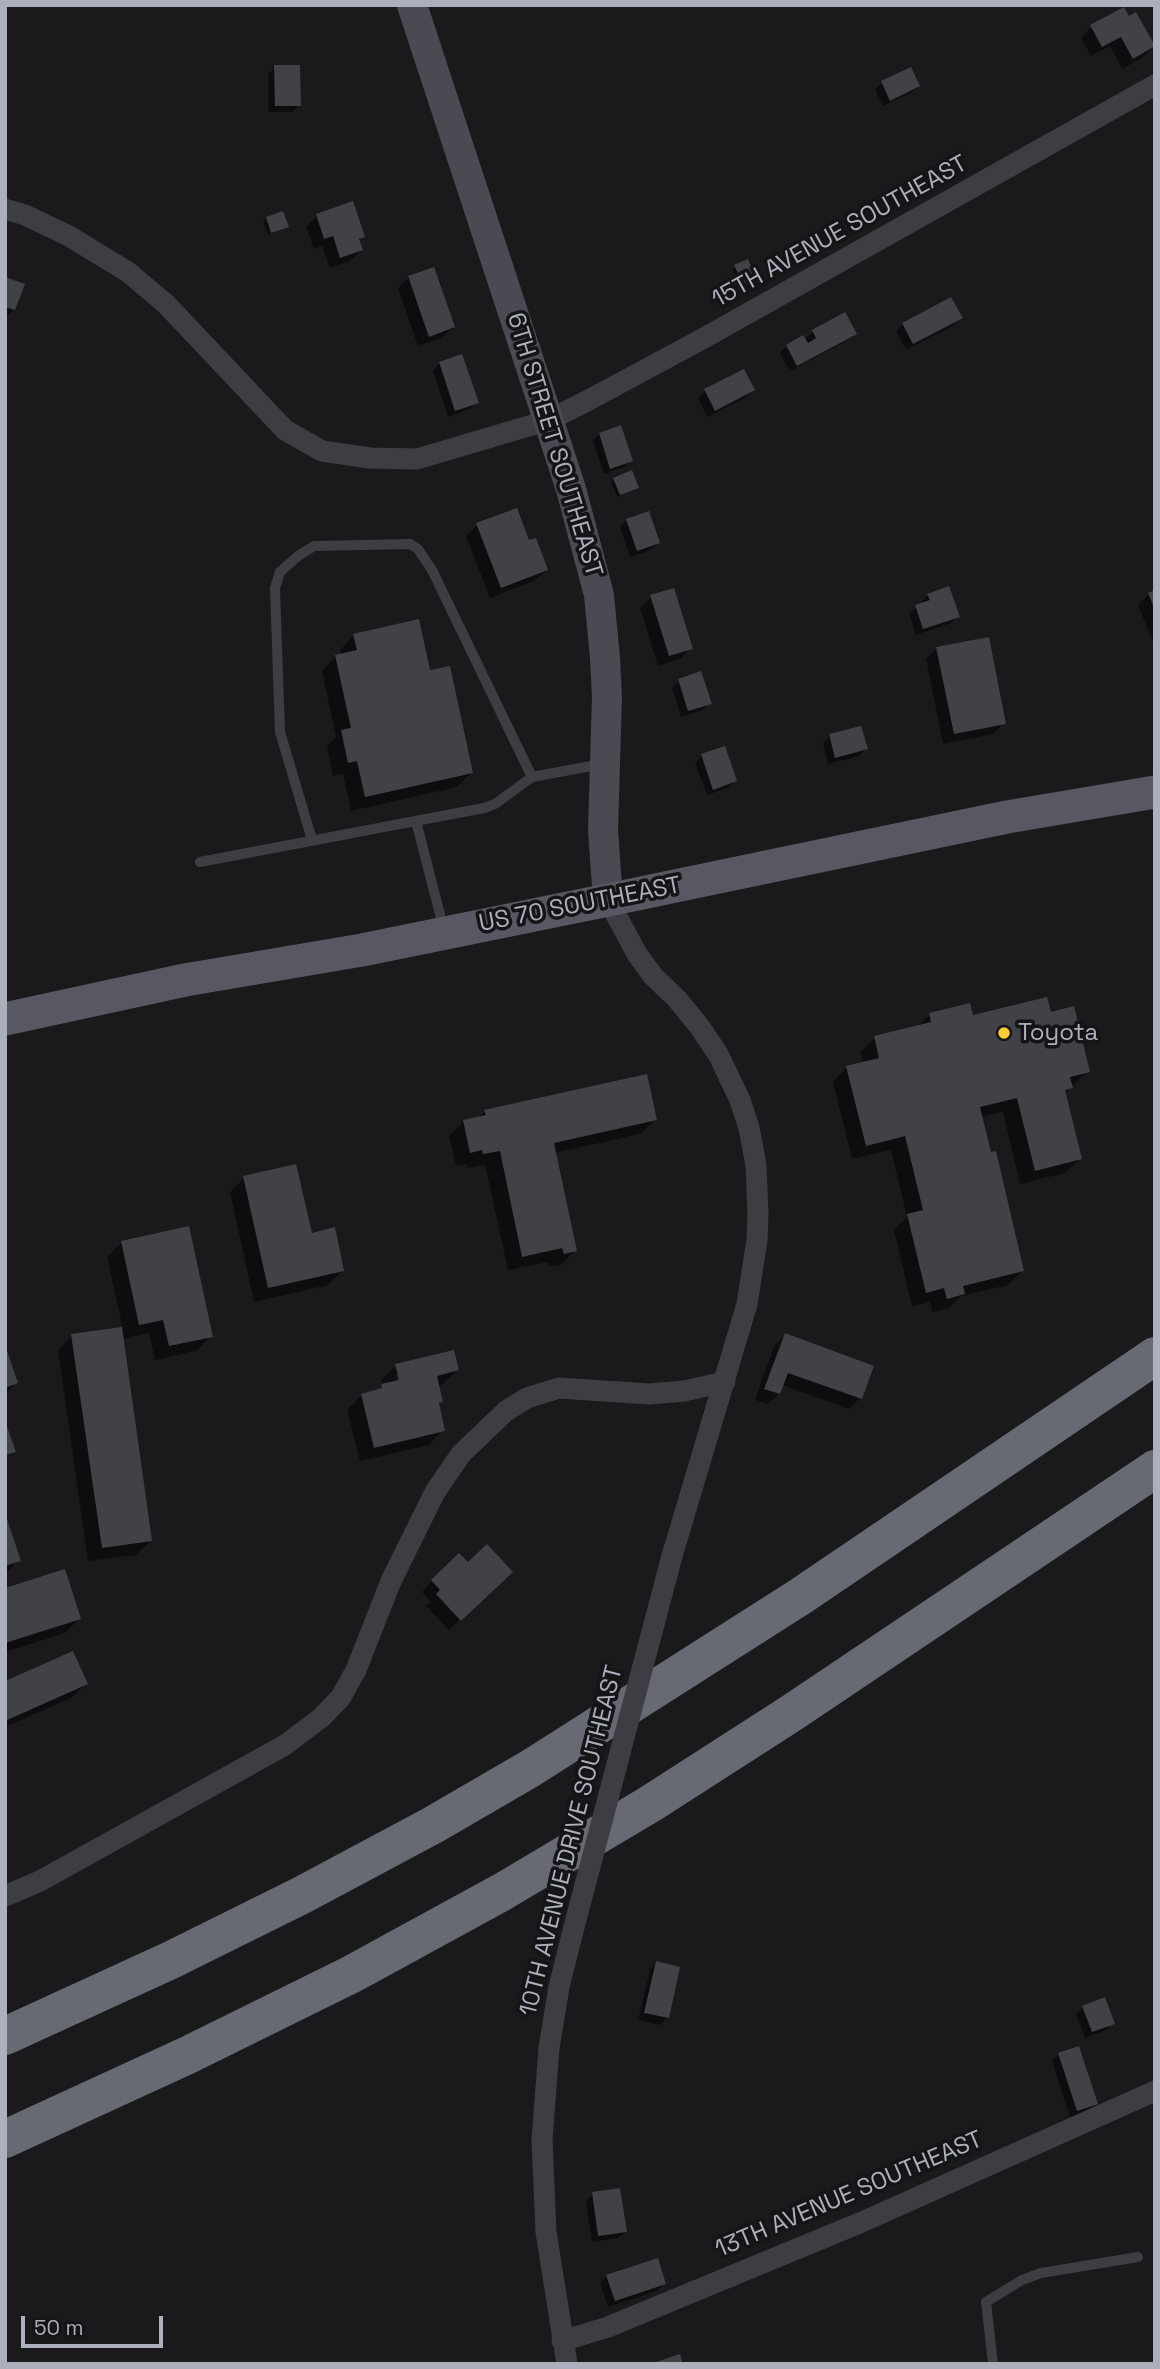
<!DOCTYPE html>
<html>
<head>
<meta charset="utf-8">
<style>
	body { margin:0 }
	#map { position:relative; width:1160px; height:2369px; overflow:hidden; background:#1a1a1d; font-family:"Space Grotesk",sans-serif }
	canvas { display:block }
	.frame { position:absolute; inset:0; border:7px solid #acafbc; pointer-events:none }
	.scale { position:absolute; left:21px; top:2316px; width:142px; height:32px; box-sizing:border-box; border:4px solid #acafbc; border-top:0; padding-left:9px; font-size:21px; line-height:24px; white-space:nowrap; color:#acafbc; -webkit-text-stroke:5px #151518; paint-order:stroke }
</style>
</head>
<body>
<div id="map">
<canvas width="1160" height="2369"></canvas>
<div class="frame"></div>
<div class="scale">50 m</div>
</div>
<script>
const c = document.querySelector('canvas').getContext('2d');
c.lineJoin = 'round';
function paint(path, color) {
  c.fillStyle = color;
  c.fill(path, 'evenodd');
}
function toPath(rows) {
  const path = new Path2D();
  for (const r of rows) {
    path.moveTo(r[0], r[1]);
    for (let i = 2; i < r.length; i += 2) path.lineTo(r[i], r[i + 1]);
  }
  return path;
}
function strokePath(path, color, width, dash) {
  c.strokeStyle = color;
  c.lineWidth = width;
  c.lineCap = dash ? 'butt' : 'round';
  c.setLineDash(dash || []);
  c.stroke(path);
}
function label(font, color, halo, rows, align = 'center') {
  c.font = font + ' "Space Grotesk",sans-serif';
  c.lineWidth = 7;
  c.setLineDash([]);
  c.textBaseline = 'middle';
  c.strokeStyle = halo;
  c.fillStyle = color;
  for (const [text, x, y, turn = 0] of rows) {
    c.save();
    c.translate(x, y);
    c.rotate((+turn || 0) * Math.PI / 180);
    c.textAlign = isNaN(turn) ? turn : align;
    if (halo) c.strokeText(text, 0, 0);
    c.fillText(text, 0, 0);
    c.restore();
  }
}
paint(toPath([
	[1091,27,1153,47,1142,58,1122,69,1110,46,1091,56,1081,38],
	[275,67,299,105,292,112,269,112,268,74],
	[882,83,918,86,911,93,883,106,875,90],
	[352,203,363,236,358,242,361,250,350,261,330,268,322,246,314,249,306,227,317,216],
	[266,218,287,226,268,235,263,221],
	[735,267,754,277,740,285,732,270],
	[409,277,453,327,442,338,418,346,398,288],
	[5,278,14,309,7,316,5,316],
	[844,315,854,334,848,340,790,371,780,353,787,346,804,340,813,332],
	[960,318,954,325,906,350,896,331,903,324],
	[461,356,477,402,470,409,448,417,433,371,439,364],
	[744,371,753,390,746,397,707,417,698,398,705,391],
	[599,434,631,460,624,467,604,474,593,441],
	[614,479,637,487,617,497,611,482],
	[627,520,658,543,651,550,630,557,620,527],
	[477,525,546,570,536,580,490,598,466,536],
	[1155,592,1155,647,1138,605,1149,594],
	[928,595,958,616,951,623,916,635,909,614,916,607,922,605,921,602],
	[651,597,691,648,680,659,658,666,640,608],
	[354,635,429,672,471,773,457,787,351,811,343,774,333,776,327,746,336,737,322,671,336,656,341,655,340,650],
	[937,648,1004,723,993,734,943,744,926,659],
	[700,674,710,703,703,710,681,717,672,688,679,681],
	[830,736,866,749,859,756,828,764,823,743],
	[702,756,735,781,728,788,707,795,695,763],
	[1050,1014,1088,1071,1064,1094,1080,1159,1065,1173,1020,1184,1003,1112,981,1117,1022,1271,1008,1285,961,1296,949,1308,932,1312,930,1302,912,1306,894,1230,907,1217,891,1150,852,1159,833,1082,847,1067,863,1063,860,1052,875,1038,917,1027,930,1015,972,1017],
	[485,1111,655,1120,640,1134,554,1153,575,1250,561,1265,549,1267,548,1262,508,1270,485,1164,468,1168,467,1164,456,1166,449,1136,464,1121,478,1118],
	[244,1178,310,1235,343,1270,328,1285,254,1302,230,1192],
	[122,1242,211,1336,196,1351,155,1360,149,1333,122,1339,151,1541,136,1555,88,1561,58,1350,72,1336,123,1329,107,1257],
	[785,1335,872,1367,860,1398,849,1409,782,1385,779,1394,768,1404,755,1400,774,1346],
	[5,1349,16,1383,5,1394],
	[396,1366,457,1370,443,1384,437,1386,441,1402,437,1406,443,1430,429,1445,360,1461,347,1410,362,1395,376,1392,382,1386,381,1380],
	[395,1374,399,1374,402,1388,399,1389],
	[5,1517,19,1560,5,1574],
	[467,1565,500,1583,449,1630,426,1606,431,1602,422,1592,432,1581],
	[5,1590,79,1619,65,1633,5,1652],
	[5,1683,86,1684,71,1698,5,1727],
	[656,1963,667,2018,660,2025,638,2020,650,1970],
	[1083,2007,1113,2023,1106,2030,1085,2038,1076,2014],
	[1059,2054,1096,2104,1089,2111,1070,2117,1052,2061],
	[593,2194,625,2232,618,2238,592,2242,586,2201],
	[607,2276,664,2284,657,2291,608,2307,600,2283]
]), '#0007');
paint(toPath([
	[1124,7,1129,16,1136,12,1155,46,1133,59,1121,37,1102,47,1090,25],
	[274,65,300,65,301,106,275,106],
	[911,67,920,86,890,101,881,81],
	[353,201,365,237,359,239,363,250,340,258,333,236,324,239,316,214],
	[283,211,289,227,271,233,266,217],
	[748,259,756,278,743,284,734,265],
	[434,267,455,327,429,337,408,276],
	[5,277,25,284,15,310,5,307],
	[951,297,963,318,913,344,902,323],
	[845,312,857,334,797,366,786,345,803,335,808,343,816,338,812,330],
	[462,354,479,403,455,411,439,362],
	[744,369,755,390,715,411,704,389],
	[621,425,633,461,610,469,599,433],
	[632,470,639,488,620,495,613,478],
	[517,508,529,540,536,538,548,570,501,588,476,523],
	[649,511,660,543,637,551,626,519],
	[949,586,960,617,923,629,915,605,930,600,927,594],
	[674,588,693,649,669,656,650,595],
	[1155,590,1155,610,1148,593],
	[419,619,430,670,450,666,473,773,365,797,357,761,348,763,341,730,351,728,335,655,357,650,353,634],
	[989,637,1006,724,954,734,936,647],
	[701,671,712,704,688,711,678,679],
	[861,726,868,749,835,758,829,734],
	[725,746,737,781,713,790,701,754],
	[1047,997,1051,1012,1074,1006,1090,1072,1070,1077,1073,1088,1065,1090,1082,1159,1035,1171,1017,1098,980,1107,991,1152,996,1151,1024,1271,963,1286,965,1294,947,1299,944,1288,926,1293,907,1214,923,1210,905,1136,866,1146,846,1066,879,1058,874,1036,931,1022,929,1013,970,1003,973,1015],
	[647,1074,657,1120,554,1143,577,1251,564,1254,562,1248,522,1257,500,1151,483,1154,482,1150,470,1153,463,1120,486,1115,484,1110],
	[296,1164,312,1233,335,1227,344,1271,268,1288,243,1176],
	[189,1226,213,1337,169,1346,163,1320,139,1325,121,1241],
	[122,1327,152,1541,102,1548,71,1334],
	[785,1333,874,1366,862,1399,788,1373,780,1394,764,1389],
	[5,1345,18,1383,5,1388],
	[454,1350,459,1370,437,1376,443,1402,439,1403,445,1431,374,1448,361,1394,382,1388,381,1384,399,1380,395,1364],
	[5,1421,16,1452,5,1455],
	[5,1513,21,1561,5,1566],
	[487,1544,513,1572,461,1621,436,1594,440,1590,431,1580,459,1553,468,1562],
	[65,1569,81,1619,5,1643,5,1588],
	[73,1651,88,1684,5,1721,5,1681],
	[656,1961,680,1967,669,2018,644,2013],
	[1105,1997,1115,2024,1092,2032,1082,2006],
	[1079,2046,1098,2104,1077,2111,1058,2053],
	[620,2188,627,2232,598,2236,592,2192],
	[658,2258,666,2284,615,2301,606,2275],
	[680,2354,683,2364,653,2364,653,2363]
]), '#414247');
strokePath(toPath([
	[416,821,444,930],
	[312,840,280,732,275,588,280,572,298,556,314,546,410,544,418,549,432,570,532,777],
	[200,862,484,808,495,804,532,777,602,764],
	[993,2364,986,2302,1022,2280,1041,2273,1138,2257]
]), '#3d3d44', 10);
strokePath(toPath([
	[5,209,25,215,69,236,128,272,166,304,285,430,322,451,370,458,417,459,549,420,585,402,704,338,1155,85],
	[608,900,637,954,653,976,677,999,699,1026,718,1054,740,1100,749,1128,756,1165,758,1215,757,1240,747,1304,672,1556],
	[5,1896,40,1881,285,1745,322,1717,341,1697,356,1670,391,1581,435,1492,461,1454,506,1411,527,1398,559,1388,649,1394,684,1391,725,1382],
	[562,2341,608,2327,862,2222,1155,2091],
	[567,2364,546,2232,542,2140,549,2048,559,1987,574,1927]
]), '#3d3d44', 21);
strokePath(toPath([
	[412,5,571,489,599,595,605,658,607,697,603,830,608,900]
]), '#494a52', 30);
strokePath(toPath([
	[5,1019,185,980,362,950,608,900,1007,817,1155,792]
]), '#575861', 33);
strokePath(toPath([
	[5,2036,171,1960,302,1895,433,1825,531,1768,801,1596,1155,1356],
	[5,2139,188,2055,352,1974,502,1892,650,1804,790,1714,1155,1469]
]), '#676973', 38);
strokePath(toPath([
	[574,1927,672,1556]
]), '#3d3d44', 21);
for (const [x, y, r, color] of [
	[1004,1033,7,"#facc35"]
]) {
  const dot = new Path2D();
  dot.arc(x, y, r, 0, 2 * Math.PI);
  c.fillStyle = color;
  c.fill(dot);
  strokePath(dot, '#151518', 2.5);
}
label('24px', '#acafbc', '#151518', [
	["15TH AVENUE SOUTHEAST",840,232,-29],
	["6TH STREET SOUTHEAST",554,445,73],
	["US 70 SOUTHEAST",580,905,-11],
	["10TH AVENUE DRIVE SOUTHEAST",572,1841,-76],
	["13TH AVENUE SOUTHEAST",849,2195,-23]
]);
label('24px', '#acafbc', '#151518', [
	["Toyota",1018,1033]
], 'left');
</script>
</body>
</html>
